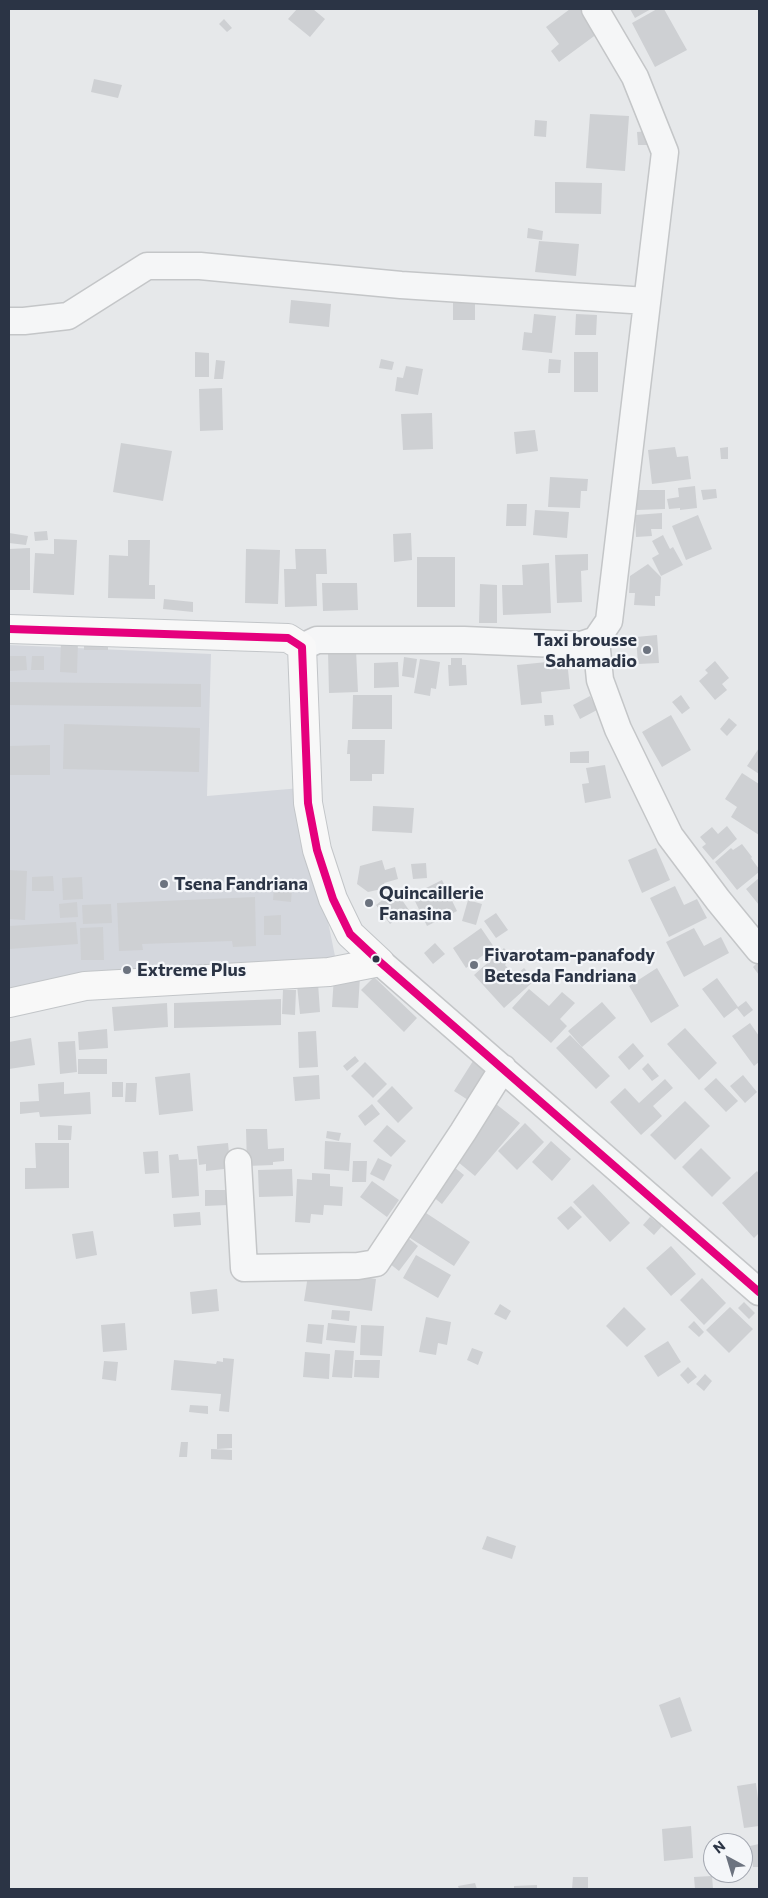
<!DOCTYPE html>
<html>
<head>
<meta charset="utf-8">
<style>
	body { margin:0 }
	#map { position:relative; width:768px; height:1898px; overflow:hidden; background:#e6e8ea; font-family:Commissioner,sans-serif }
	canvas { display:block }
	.frame { position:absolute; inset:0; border:10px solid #2b3445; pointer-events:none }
	.north { position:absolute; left:703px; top:1833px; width:50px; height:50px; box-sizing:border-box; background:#f4f6f9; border:1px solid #a4a8b1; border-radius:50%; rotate:321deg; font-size:14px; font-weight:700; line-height:20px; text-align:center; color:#2b3445 }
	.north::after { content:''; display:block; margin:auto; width:18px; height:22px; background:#6c737f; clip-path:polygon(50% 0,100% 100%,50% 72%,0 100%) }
</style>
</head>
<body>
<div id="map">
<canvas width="768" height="1898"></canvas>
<div class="frame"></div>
<div class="north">N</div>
</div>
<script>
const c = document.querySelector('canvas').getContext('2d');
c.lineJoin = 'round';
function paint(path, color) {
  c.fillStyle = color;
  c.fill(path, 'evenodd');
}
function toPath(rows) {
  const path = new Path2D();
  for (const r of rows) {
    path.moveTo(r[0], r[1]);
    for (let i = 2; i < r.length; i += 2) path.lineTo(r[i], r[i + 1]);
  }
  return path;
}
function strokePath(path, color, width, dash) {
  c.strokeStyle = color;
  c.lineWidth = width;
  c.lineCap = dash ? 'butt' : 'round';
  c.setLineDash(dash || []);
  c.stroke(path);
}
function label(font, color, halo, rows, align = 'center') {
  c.font = font + ' Commissioner,sans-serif';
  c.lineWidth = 4.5;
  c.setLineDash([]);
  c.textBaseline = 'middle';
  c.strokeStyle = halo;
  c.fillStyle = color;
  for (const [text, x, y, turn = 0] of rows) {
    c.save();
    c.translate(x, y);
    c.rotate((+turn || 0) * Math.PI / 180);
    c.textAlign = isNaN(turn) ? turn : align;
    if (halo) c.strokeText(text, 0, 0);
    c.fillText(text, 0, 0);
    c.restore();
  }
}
paint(toPath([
	[9,645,211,654,207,796,301,788,338,971,9,1003]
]), '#d4d7dd');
paint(toPath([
	[297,9,313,9,325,19,310,37,288,19],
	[570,9,584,9,601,31,559,62,551,51,559,44,546,27],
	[630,9,651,9,635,18],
	[657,9,664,9,687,50,655,67,632,23],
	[224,19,232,28,227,32,219,24],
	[94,79,122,85,118,98,91,92],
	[590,114,629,116,625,171,586,168],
	[535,120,547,121,546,137,534,136],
	[650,131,651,145,638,145,637,132],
	[555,182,602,183,601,214,555,213],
	[528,228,543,231,542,240,527,238],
	[539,241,579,244,576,276,535,272],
	[291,300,331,304,329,327,289,323],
	[453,301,475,302,475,320,453,320],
	[534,314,556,316,552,353,522,350,524,332,532,333],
	[576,314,597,315,596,335,575,335],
	[195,352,209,353,209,377,195,377],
	[574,352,598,352,598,392,574,392],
	[381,359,394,362,392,370,379,368],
	[549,359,561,360,560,373,548,373],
	[216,360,225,361,223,379,214,379],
	[406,366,423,369,418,395,395,391,397,377,403,378],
	[222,388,223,430,200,431,199,389],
	[432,413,433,449,403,450,401,414],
	[535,430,538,451,516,454,514,432],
	[121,443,172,451,163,501,113,492],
	[675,447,677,457,688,456,691,479,652,484,648,450],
	[728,447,728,459,721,459,720,448],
	[550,477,588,479,587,491,581,491,580,508,548,507],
	[695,486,697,508,680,510,680,508,669,509,667,499,679,497,678,488],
	[716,489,717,498,703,500,701,490],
	[637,490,665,490,665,509,637,510],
	[507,504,527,504,526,526,506,526],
	[535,510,569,512,567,538,533,535],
	[662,513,662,529,651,529,652,536,636,537,635,515],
	[698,515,712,549,686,560,672,526],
	[47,531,48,540,35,541,34,532],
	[9,533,28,536,26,545,9,543],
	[411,533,412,560,394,562,393,534],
	[663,535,670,549,673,547,683,565,661,576,652,558,659,554,652,541],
	[54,539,77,540,74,595,33,593,35,553,54,554],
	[128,540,150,540,149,585,155,585,155,599,108,598,109,555,128,556],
	[30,548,30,590,9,590,9,549],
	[246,549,280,550,278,604,245,603],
	[295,549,326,549,327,574,316,574,317,606,285,607,284,569,296,569],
	[588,554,588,570,581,571,582,602,557,603,555,555],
	[417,557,455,557,455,607,417,607],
	[549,563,551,613,503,615,502,585,523,585,522,565],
	[648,564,661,577,660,596,655,596,655,606,634,605,635,593,629,593,630,576],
	[322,583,357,583,358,610,323,611],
	[480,584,497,585,497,623,479,623],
	[164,599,193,602,193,612,163,609],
	[657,635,659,663,638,664,636,637],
	[84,638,108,639,108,650,84,650],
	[61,641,78,642,77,673,60,672],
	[356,650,358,692,329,693,328,651],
	[9,656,26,656,27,670,9,671],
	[32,656,44,656,44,670,31,670],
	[404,657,417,659,414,678,402,676],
	[451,658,462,658,462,665,466,665,467,685,449,686,448,665,451,665],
	[420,659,440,662,436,689,431,688,430,696,414,693],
	[567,660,570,689,541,692,542,703,521,705,517,665],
	[715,661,729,678,722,684,727,690,715,700,699,681,708,673,705,670],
	[398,662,399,687,374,688,374,663],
	[9,682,201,684,201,707,9,705],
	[353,695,392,695,392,729,352,729],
	[681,695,690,708,682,714,672,702],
	[590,696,597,710,580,719,573,705],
	[544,715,553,715,554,725,545,726],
	[671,715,691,750,662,767,642,732],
	[729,718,737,725,727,736,720,729],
	[64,724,200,728,199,772,63,769],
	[348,740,385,740,384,774,372,774,372,781,350,781,350,754,347,754],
	[50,745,50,775,9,775,9,746],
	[759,748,759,774,747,766],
	[589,751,589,763,570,763,570,752],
	[605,765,611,798,585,803,582,784,589,783,586,768],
	[742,773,759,784,759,835,731,817,737,807,725,799],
	[373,806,414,808,412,833,372,831],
	[727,826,737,839,713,860,702,847,706,844,700,837,712,827,718,834],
	[742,844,752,857,751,858,759,869,759,872,737,890,715,862,731,848,733,850],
	[656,848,670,880,642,893,628,860],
	[382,860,385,870,395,867,398,879,384,883,386,888,368,892,357,884,360,866],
	[426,863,427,878,413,879,411,864],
	[9,870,27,871,25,920,9,919],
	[53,876,54,891,32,891,32,877],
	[82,877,83,899,63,900,62,878],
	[759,878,759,905,746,889],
	[442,880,457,911,427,926,412,895],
	[675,886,684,905,697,899,707,918,669,937,650,898],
	[274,888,292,889,291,902,273,900],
	[395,890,409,910,390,924,376,905],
	[255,897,256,946,233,947,232,941,142,944,143,950,119,951,117,903],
	[468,900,482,904,476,925,462,921],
	[77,902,78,917,60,918,59,904],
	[111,904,112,923,83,924,82,905],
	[496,913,508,930,496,938,484,921],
	[281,915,281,935,264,935,264,916],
	[76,922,78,944,9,949,9,926],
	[103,927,104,960,81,960,80,928],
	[481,928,494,947,466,968,453,948],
	[694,928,704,946,721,937,729,953,684,977,666,942],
	[435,943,445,954,433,964,424,953],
	[504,948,511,956,505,965,515,976,524,968,535,980,504,1008,474,975],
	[757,963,759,966,759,975,753,967],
	[657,968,679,1006,651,1023,629,986],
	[334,976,360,977,358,1008,332,1007],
	[374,977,417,1018,404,1032,361,990],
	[717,978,738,1007,746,1001,753,1010,744,1017,737,1008,724,1018,702,989],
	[318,983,320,1012,300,1014,297,985],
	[529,989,549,1006,562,992,575,1003,560,1019,567,1026,551,1043,512,1008],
	[283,990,296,990,295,1015,282,1014],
	[281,999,281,1025,174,1028,174,1003],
	[602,1002,616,1018,582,1047,568,1031],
	[167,1003,168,1027,114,1031,112,1007],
	[750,1023,759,1036,759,1062,754,1066,732,1036],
	[685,1028,717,1063,699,1080,667,1044],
	[107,1029,108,1048,79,1050,78,1032],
	[316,1031,318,1067,299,1068,298,1032],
	[570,1035,610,1076,596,1089,556,1048],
	[31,1038,35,1065,9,1069,9,1042],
	[75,1041,77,1072,60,1074,58,1042],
	[633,1043,644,1056,629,1070,618,1057],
	[355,1056,359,1061,347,1071,343,1066],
	[78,1059,107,1059,107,1074,78,1074],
	[473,1061,488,1070,468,1100,454,1091],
	[365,1062,387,1084,373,1098,351,1076],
	[648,1063,659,1076,652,1081,642,1069],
	[190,1073,193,1111,159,1115,155,1077],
	[319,1075,320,1099,295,1101,293,1077],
	[743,1075,757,1092,745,1103,730,1086],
	[716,1078,738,1101,726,1112,704,1089],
	[665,1079,673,1088,653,1106,662,1116,641,1135,610,1102,625,1088,639,1103],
	[64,1082,64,1094,90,1092,91,1114,40,1117,39,1112,20,1114,20,1102,39,1101,38,1084],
	[112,1082,123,1082,123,1097,112,1097],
	[126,1083,137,1083,136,1102,125,1102],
	[392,1086,413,1108,398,1123,377,1101],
	[685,1101,710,1126,675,1160,650,1135],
	[372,1104,380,1114,365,1126,358,1116],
	[496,1104,520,1123,475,1176,452,1157],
	[525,1123,544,1142,517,1170,498,1151],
	[58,1125,72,1126,71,1140,58,1140],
	[387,1125,406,1141,391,1157,373,1141],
	[246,1129,267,1129,268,1149,284,1148,284,1161,273,1162,273,1165,247,1166],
	[327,1131,341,1133,339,1141,326,1138],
	[325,1141,351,1143,349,1171,324,1169],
	[551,1141,571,1159,552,1181,532,1162],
	[35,1143,69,1143,69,1188,25,1189,25,1168,36,1168],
	[228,1143,230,1163,224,1164,224,1169,206,1171,206,1164,199,1165,197,1146],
	[701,1148,731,1178,712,1197,682,1167],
	[158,1151,159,1173,145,1174,143,1152],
	[178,1154,179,1160,197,1159,199,1196,172,1198,169,1155],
	[378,1158,392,1165,384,1181,370,1174],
	[353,1161,367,1161,366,1182,352,1182],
	[449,1163,464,1175,442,1204,427,1192],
	[292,1169,293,1196,259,1197,258,1170],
	[757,1171,759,1174,759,1233,754,1238,722,1203],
	[312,1173,330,1174,330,1186,343,1187,342,1206,324,1205,323,1215,311,1214,310,1223,295,1222,297,1179,312,1180],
	[372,1181,399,1200,387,1217,360,1197],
	[593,1184,630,1223,610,1242,573,1202],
	[205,1190,228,1190,228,1205,205,1206],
	[571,1206,582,1217,568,1230,557,1218],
	[423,1211,470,1242,454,1266,407,1236],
	[200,1212,201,1225,174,1227,173,1214],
	[650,1217,662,1226,654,1235,643,1225],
	[93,1231,97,1255,76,1259,72,1234],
	[403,1234,418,1246,399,1271,384,1259],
	[671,1246,696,1274,671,1296,646,1268],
	[416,1255,451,1275,438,1298,403,1278],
	[309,1269,376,1279,372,1311,304,1301],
	[702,1278,726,1303,704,1325,680,1300],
	[217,1289,219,1311,192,1314,190,1292],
	[744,1302,755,1313,749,1319,738,1308],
	[500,1304,511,1311,506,1320,494,1314],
	[624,1307,646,1329,627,1347,606,1326],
	[730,1307,753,1329,729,1353,706,1330],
	[332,1310,350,1311,349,1321,331,1319],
	[426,1317,451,1322,447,1345,438,1343,436,1355,419,1352],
	[694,1321,704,1332,699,1337,688,1327],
	[125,1323,127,1350,103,1352,101,1325],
	[328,1323,357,1326,355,1343,326,1340],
	[308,1324,324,1325,322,1344,306,1342],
	[361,1325,384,1326,382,1356,360,1355],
	[668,1341,681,1362,658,1377,644,1356],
	[472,1348,483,1352,478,1365,467,1360],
	[335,1350,354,1351,352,1378,332,1377],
	[305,1352,330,1354,329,1379,303,1377],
	[223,1358,234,1359,229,1412,219,1411,221,1394,171,1390,174,1360,216,1364,217,1361,223,1362],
	[355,1360,380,1360,379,1378,354,1377],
	[104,1361,118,1362,116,1381,102,1379],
	[688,1367,697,1377,688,1384,680,1375],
	[705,1374,712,1381,704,1391,696,1384],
	[190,1405,208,1406,208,1414,189,1412],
	[217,1434,232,1434,232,1448,217,1449],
	[181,1442,188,1442,187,1457,179,1457],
	[211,1449,232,1450,232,1460,211,1459],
	[487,1536,516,1546,512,1559,482,1549],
	[680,1697,692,1731,671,1738,659,1705],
	[756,1783,759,1807,759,1826,744,1828,737,1786],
	[691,1826,693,1858,664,1861,662,1829],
	[759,1844,759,1867,753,1867,750,1846],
	[712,1876,713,1889,695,1889,694,1877],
	[573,1877,588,1877,588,1889,572,1889],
	[475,1883,477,1889,459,1889,458,1886],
	[537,1885,537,1889,514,1889,514,1886]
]), '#ced0d3');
const minor = toPath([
	[9,321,24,321,68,316,147,266,200,266,401,285,647,301],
	[596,640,600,680,618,729,670,836,718,900,759,950],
	[302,647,317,640,464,640,581,645,596,640,609,621,665,152,635,77,595,9],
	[380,962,759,1292],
	[238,1162,244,1268,358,1266,376,1263,463,1132,503,1068]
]);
const major = toPath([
	[9,629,288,638,302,647,308,803,317,850,333,899,350,934,380,962],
	[9,1003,85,986,329,972,380,962]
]);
strokePath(minor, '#c4c6c8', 29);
strokePath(major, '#c2c5c8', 30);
strokePath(minor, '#f5f6f7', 26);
strokePath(major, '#f8f8f8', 28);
strokePath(toPath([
	[9,629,288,638,302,647,308,803,317,850,333,899,350,934,380,962,759,1292]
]), '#e5007d', 8);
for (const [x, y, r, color] of [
	[647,650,5,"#6c737f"],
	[164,884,5,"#6c737f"],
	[369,903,5,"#6c737f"],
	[376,959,4.5,"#2b3445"],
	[474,965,5,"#6c737f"],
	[127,970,5,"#6c737f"]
]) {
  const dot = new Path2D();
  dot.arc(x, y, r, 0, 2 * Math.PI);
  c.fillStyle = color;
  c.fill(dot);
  strokePath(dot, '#f4f6f9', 2);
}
label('bold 18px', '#2b3445', '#f4f6f9', [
	["Taxi brousse",637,640,"right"],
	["Sahamadio",637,661,"right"],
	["Tsena Fandriana",174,884],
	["Quincaillerie",379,893],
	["Fanasina",379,914],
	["Fivarotam-panafody",484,955],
	["Betesda Fandriana",484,976],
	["Extreme Plus",137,970]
], 'left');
</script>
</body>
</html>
